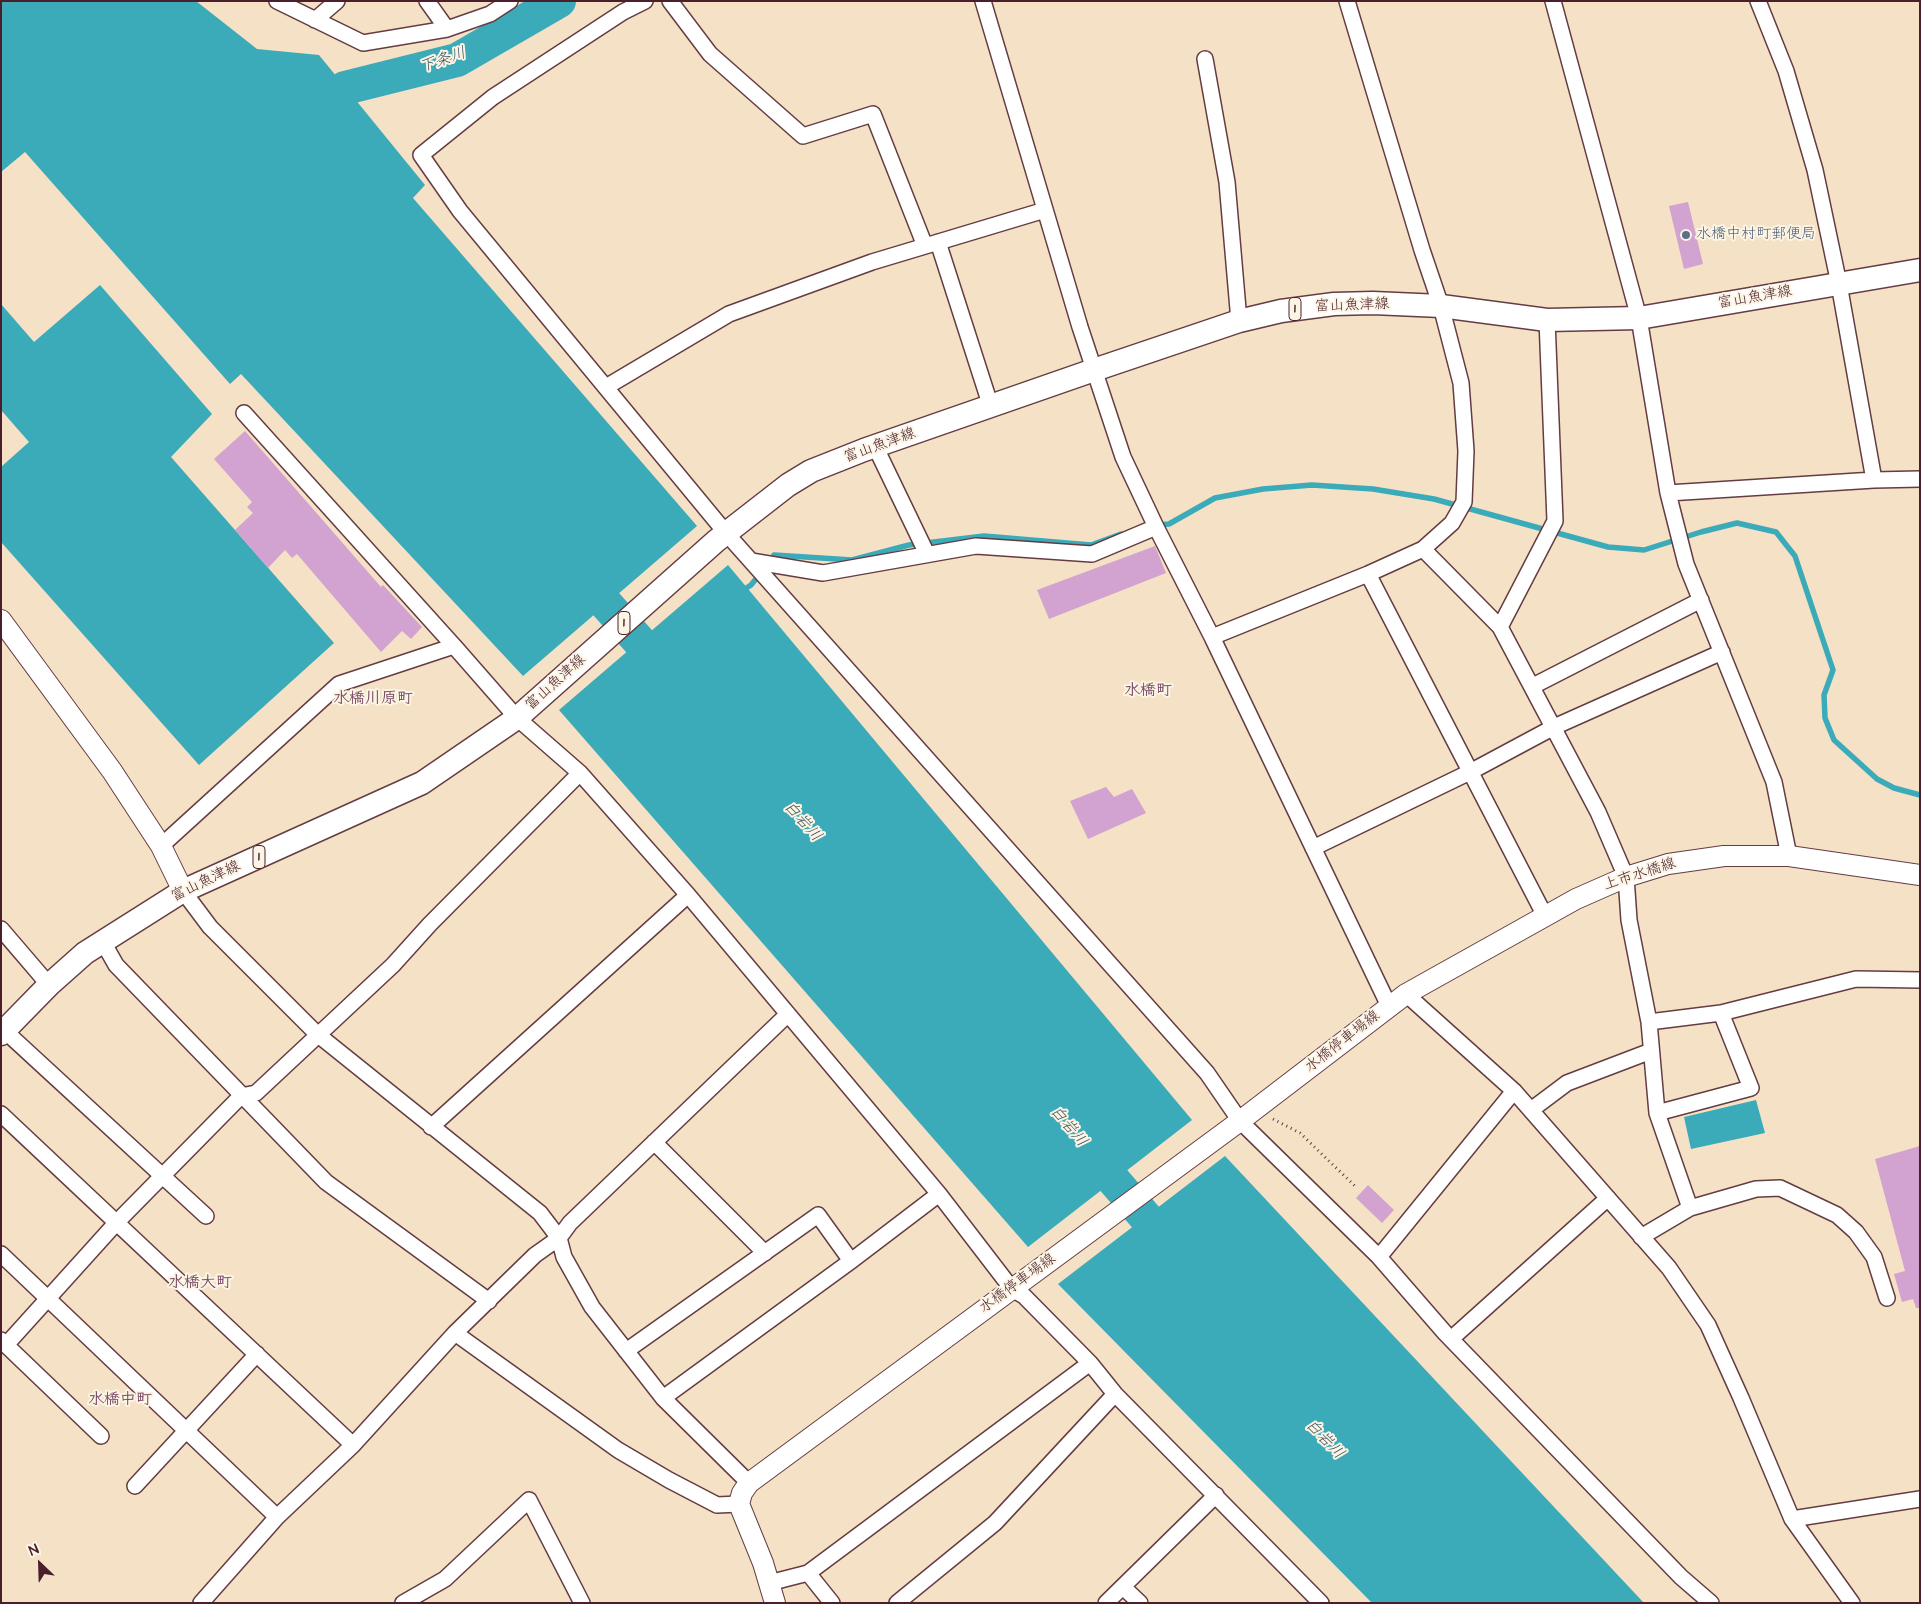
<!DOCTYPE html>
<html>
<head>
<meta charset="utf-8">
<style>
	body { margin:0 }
	#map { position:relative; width:1921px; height:1604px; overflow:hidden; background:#f5e1c5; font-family:"Architects Daughter",sans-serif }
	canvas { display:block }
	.frame { position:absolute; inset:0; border:2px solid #4a1f2b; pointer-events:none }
	.north { position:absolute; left:15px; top:1539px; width:50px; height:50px; -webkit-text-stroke:4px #fcf5e5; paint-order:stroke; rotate:336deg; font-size:14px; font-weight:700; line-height:20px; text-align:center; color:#4a1f2b }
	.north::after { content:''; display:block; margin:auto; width:18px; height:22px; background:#4a1f2b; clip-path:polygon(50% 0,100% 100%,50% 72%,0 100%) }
</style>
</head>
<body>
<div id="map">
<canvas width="1921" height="1604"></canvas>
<div class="frame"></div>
<div class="north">N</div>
</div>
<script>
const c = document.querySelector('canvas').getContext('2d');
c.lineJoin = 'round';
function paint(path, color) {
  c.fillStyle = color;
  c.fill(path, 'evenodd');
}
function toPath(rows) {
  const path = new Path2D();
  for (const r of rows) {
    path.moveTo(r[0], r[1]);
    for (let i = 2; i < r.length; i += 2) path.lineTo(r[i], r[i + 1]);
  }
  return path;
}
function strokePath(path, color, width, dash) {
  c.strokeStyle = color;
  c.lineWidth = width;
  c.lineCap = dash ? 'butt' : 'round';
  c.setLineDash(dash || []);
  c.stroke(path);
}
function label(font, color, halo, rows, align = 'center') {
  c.font = font + ' "Architects Daughter","Klee One",sans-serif';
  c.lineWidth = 4;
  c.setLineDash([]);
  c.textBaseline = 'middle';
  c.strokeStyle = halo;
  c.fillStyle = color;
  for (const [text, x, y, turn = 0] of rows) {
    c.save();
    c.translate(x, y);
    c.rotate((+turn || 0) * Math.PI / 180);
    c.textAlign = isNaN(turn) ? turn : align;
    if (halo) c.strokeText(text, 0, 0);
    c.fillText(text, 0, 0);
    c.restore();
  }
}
paint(toPath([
	[1,1,196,1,257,49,319,55,425,185,413,198,697,526,523,676,241,374,230,384,25,152,1,172],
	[100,285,212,414,171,457,334,643,199,765,1,542,1,467,29,442,1,410,1,304,34,342],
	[728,565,1192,1120,1028,1247,559,710],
	[1756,1100,1765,1133,1691,1149,1684,1117],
	[1225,1156,1644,1603,1372,1603,1058,1284]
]), '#3baab9');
strokePath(toPath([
	[1156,525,1169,524,1215,498,1263,489,1312,485,1373,489,1434,499,1608,547,1644,550,1701,532,1737,523,1776,532,1795,556,1833,670,1824,695,1825,718,1834,740,1877,779,1894,788,1920,795],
	[769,563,774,555,852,560,909,545,984,536,1091,545,1121,534],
	[742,591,751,585,760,574]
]), '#3baab9', 5.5);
strokePath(toPath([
	[345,88,457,60,559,1],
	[576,570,669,675],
	[1084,1146,1161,1235,1173,1253]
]), '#3baab9', 34);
paint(toPath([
	[1688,202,1703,264,1684,269,1669,206],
	[245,431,381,587,383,585,422,627,411,639,402,631,381,652,297,554,292,558,285,550,268,568,235,530,253,513,247,507,252,502,214,459],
	[1155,546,1166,573,1049,619,1037,590],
	[1106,787,1114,797,1132,789,1146,813,1088,839,1070,801],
	[1920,1146,1920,1308,1916,1308,1913,1299,1902,1302,1894,1274,1905,1271,1875,1159],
	[1368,1185,1394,1210,1382,1223,1356,1198]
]), '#d2a2d0');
const street = toPath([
	[277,1,363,43,447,29,490,14,510,1],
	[427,1,447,29],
	[645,1,623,12,493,97,421,155,460,211,726,533,1207,1073,1240,1121,1379,1257,1445,1333,1681,1577,1711,1603],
	[670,1,710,54,803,136,873,114,925,246],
	[983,1,1080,327,1123,457,1156,527,1212,637,1389,1006],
	[1553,1,1639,318,1668,493,1686,564,1774,782,1789,856],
	[1758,1,1786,71,1815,170,1839,284,1874,480],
	[315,20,337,1],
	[1205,59,1227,182,1239,321],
	[938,242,991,407],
	[606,387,729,314,872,262,1045,210],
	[244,413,454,646],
	[875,446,927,554],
	[1668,493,1874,480,1920,479],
	[1423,549,1500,627,1598,812,1626,877,1629,920,1649,1022,1657,1113,1690,1208,1641,1237],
	[751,561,823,573,976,546,1092,554,1156,527],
	[1368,574,1545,916],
	[1500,627,1555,521,1547,320],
	[1212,637,1368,574,1423,549,1452,523,1464,502,1466,451,1461,383,1441,306,1422,250,1347,1],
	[1533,686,1701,600],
	[161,846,339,684,454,646,517,718,580,773,688,895,939,1194,1012,1289,1024,1296,1090,1363,1115,1394,1321,1603],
	[1313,848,1470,772,1554,727,1722,652],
	[183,891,210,927,317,1034,540,1213,559,1238,564,1257,592,1307,663,1398,749,1483],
	[1,929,49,985],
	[103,942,116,965,326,1182,489,1301],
	[1406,994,1514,1091,1669,1268,1708,1325,1741,1398,1792,1519,1852,1603],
	[1649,1022,1721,1013],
	[5,1031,206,1216],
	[1531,1110,1567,1083,1651,1051],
	[1657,1113,1751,1088,1721,1013,1856,979,1920,980],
	[1,1114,353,1445],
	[431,1127,688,895],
	[654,1142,765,1253],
	[1690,1208,1756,1189,1780,1188,1837,1215,1856,1232,1874,1257,1887,1298],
	[1,1254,277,1517],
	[1379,1257,1514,1091],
	[455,1333,618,1450,669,1480,717,1505,739,1504],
	[1451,1339,1608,1198],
	[1,1340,6,1345,117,1222,241,1096,256,1093,393,965,430,924,580,773],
	[6,1345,101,1436],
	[626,1351,818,1215,851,1261],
	[663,1398,851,1261,939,1194],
	[135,1486,257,1354],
	[1792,1519,1920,1499],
	[808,1573,1090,1363],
	[769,1583,808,1573,832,1603],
	[1123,1587,1140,1603],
	[201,1603,277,1517,353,1445,455,1333,535,1255,559,1238,570,1223,788,1014],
	[403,1603,445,1579,529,1500,582,1603],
	[897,1603,995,1523,1115,1394],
	[1106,1603,1216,1495]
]);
const secondary = toPath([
	[1,620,112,771,161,846,183,891],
	[775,1603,763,1563,739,1504,742,1493,749,1483,1240,1121,1406,994,1576,899,1626,877,1668,864,1724,856,1789,856,1920,875]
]);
const primary = toPath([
	[1,1034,49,985,85,953,183,891,422,783,517,718,716,541,788,485,811,471,864,450,1094,370,1239,321,1281,311,1334,304,1373,303,1441,306,1547,320,1639,318,1920,270]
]);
strokePath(street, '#643c42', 18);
strokePath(secondary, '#643c42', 22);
strokePath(primary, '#643c42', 25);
strokePath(toPath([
	[1273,1119,1300,1133,1357,1188]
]), '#643c42', 3, [1, 4]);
strokePath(street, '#fff', 15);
strokePath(secondary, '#fff', 20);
strokePath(primary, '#fff', 22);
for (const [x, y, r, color] of [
	[1686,235,5,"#5c6f8a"]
]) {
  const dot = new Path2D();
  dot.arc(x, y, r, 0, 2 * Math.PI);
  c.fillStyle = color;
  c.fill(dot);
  strokePath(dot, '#fcf5e5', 2);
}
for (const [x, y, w] of [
	[1295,309,12],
	[624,623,12],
	[259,857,12]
]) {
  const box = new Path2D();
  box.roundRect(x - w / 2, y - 11.5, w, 23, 4);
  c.fillStyle = '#fcf5e5';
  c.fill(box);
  strokePath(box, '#4a1f2b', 1);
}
label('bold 14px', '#4a1f2b', null, [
	["1",1295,309],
	["1",624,623],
	["1",259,857]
]);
label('15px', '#4e5e75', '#fcf5e5', [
	["水橋中村町郵便局",1696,235]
], 'left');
label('15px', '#4a1f2b', '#fcf5e5', [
	["富山魚津線",1755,298,-10],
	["富山魚津線",1352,306,-2],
	["富山魚津線",880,446,-20],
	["富山魚津線",556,683,-42],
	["上市水橋線",1640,875,-18],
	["富山魚津線",206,882,-26],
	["水橋停車場線",1343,1042,-38],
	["水橋停車場線",1018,1284,-36]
]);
label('italic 16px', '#445764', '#fcf5e5', [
	["下条川",443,61,-19],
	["白岩川",802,822,48],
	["白岩川",1068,1127,50],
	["白岩川",1324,1440,46]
]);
label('bold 16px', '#7a4d65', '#fcf5e5', [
	["水橋町",1148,692],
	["水橋川原町",373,700],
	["水橋大町",200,1284],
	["水橋中町",120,1401]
]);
</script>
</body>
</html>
